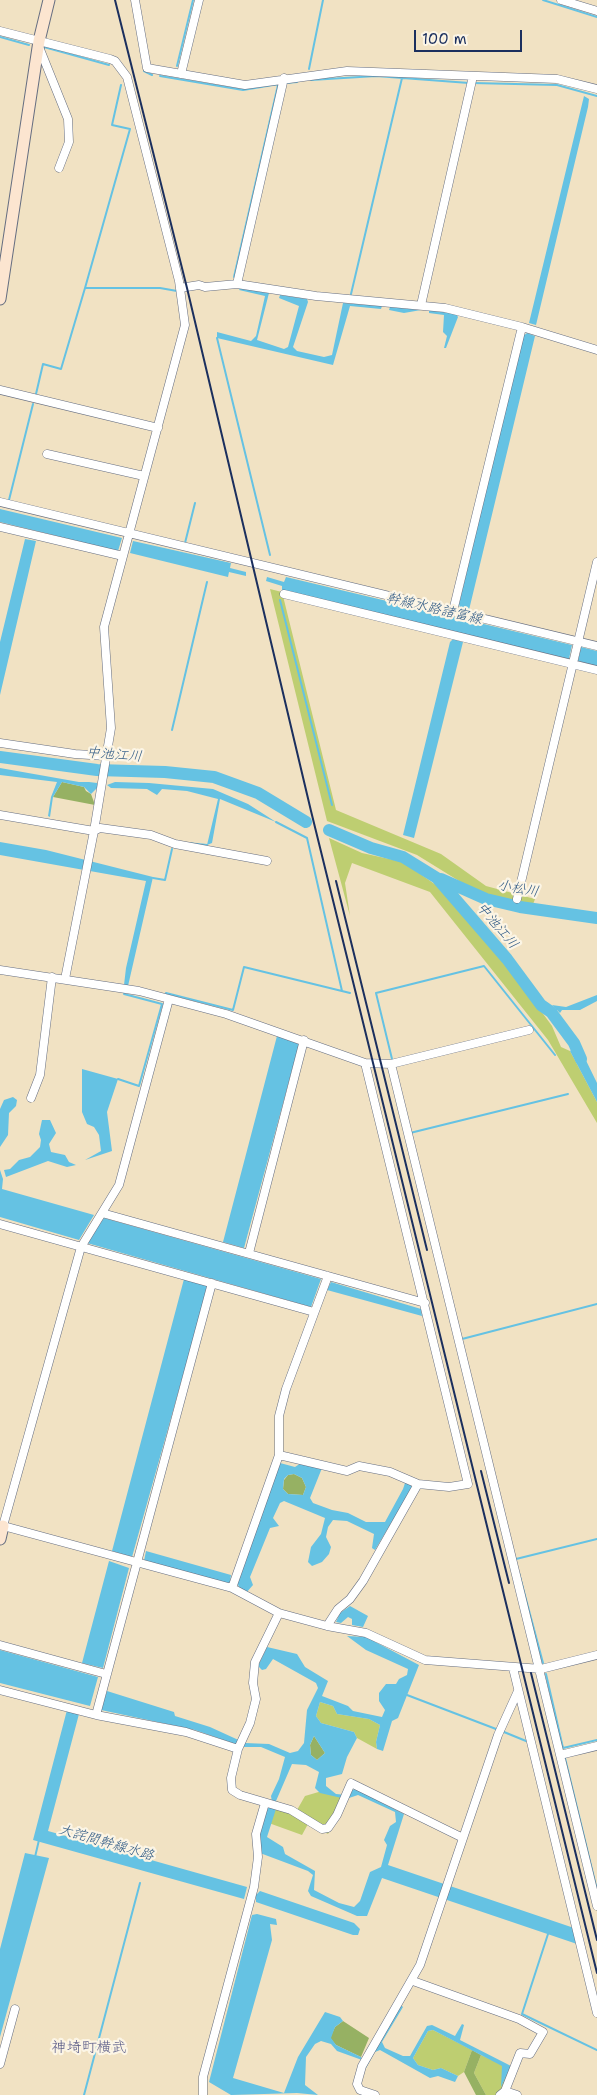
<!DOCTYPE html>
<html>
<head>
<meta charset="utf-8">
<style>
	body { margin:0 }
	#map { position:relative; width:597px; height:2095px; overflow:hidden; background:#f1e2c3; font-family:"Shantell Sans",sans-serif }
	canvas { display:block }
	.scale { position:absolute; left:414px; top:30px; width:108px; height:22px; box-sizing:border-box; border:2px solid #1b2f5e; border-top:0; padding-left:6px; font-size:15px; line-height:18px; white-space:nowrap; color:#1b2f5e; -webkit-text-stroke:4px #fcf5e5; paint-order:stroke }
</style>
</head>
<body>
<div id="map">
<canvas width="597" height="2095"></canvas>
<div class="scale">100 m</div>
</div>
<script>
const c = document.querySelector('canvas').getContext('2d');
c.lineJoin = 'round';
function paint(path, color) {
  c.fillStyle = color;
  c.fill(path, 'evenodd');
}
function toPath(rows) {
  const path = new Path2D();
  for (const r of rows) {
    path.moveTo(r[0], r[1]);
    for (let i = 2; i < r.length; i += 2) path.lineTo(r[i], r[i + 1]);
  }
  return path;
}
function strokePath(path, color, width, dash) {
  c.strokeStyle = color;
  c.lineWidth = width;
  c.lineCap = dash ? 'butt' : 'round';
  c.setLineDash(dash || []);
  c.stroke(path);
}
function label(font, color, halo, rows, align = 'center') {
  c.font = font + ' "Shantell Sans","Klee One",sans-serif';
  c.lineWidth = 4.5;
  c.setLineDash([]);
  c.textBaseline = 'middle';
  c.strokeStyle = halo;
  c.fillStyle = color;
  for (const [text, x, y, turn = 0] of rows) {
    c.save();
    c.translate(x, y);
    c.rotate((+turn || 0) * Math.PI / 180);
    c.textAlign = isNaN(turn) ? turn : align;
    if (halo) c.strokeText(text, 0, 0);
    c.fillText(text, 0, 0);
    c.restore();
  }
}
paint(toPath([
	[270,589,282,592,336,810,441,854,486,886,535,899,532,907,485,897,417,855,327,821],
	[329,838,362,853,403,862,436,885,505,962,552,1026,561,1047,570,1051,597,1102,597,1123,548,1040,430,892,352,863,345,883,350,916],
	[320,1702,333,1706,337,1714,369,1719,380,1725,376,1742,377,1749,357,1738,354,1732,321,1723,316,1716],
	[322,1791,346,1799,328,1834,308,1824,302,1835,266,1822,274,1800,297,1810,305,1796],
	[433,2030,472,2050,464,2072,458,2076,441,2068,433,2070,418,2065,413,2058,428,2031],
	[481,2055,515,2071,504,2095,486,2095,474,2073]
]), '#bece71');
paint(toPath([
	[62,782,84,787,86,791,91,794,95,805,53,797],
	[294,1474,302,1478,306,1487,303,1495,288,1494,283,1489,284,1480,288,1475],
	[314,1736,325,1753,317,1760,311,1755,310,1745],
	[343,2021,369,2038,361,2057,336,2045,330,2038,335,2027],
	[472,2050,481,2055,474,2073,486,2095,476,2095,464,2072]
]), '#96b163');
paint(toPath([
	[584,96,589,99,588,107,536,325,529,323],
	[240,288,269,293,257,340,284,349,288,347,299,306,279,298,280,295,307,299,308,302,293,347,297,351,324,357,332,355,343,303,382,306,381,309,350,306,333,365,217,338,217,332,251,341,256,336,265,296,239,290],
	[390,307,421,310,404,313,389,310],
	[429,310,456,314,458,317,446,348,444,348,447,336,443,332,444,315,429,313],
	[527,333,535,336,469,610,460,608,459,604,523,336],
	[0,509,122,538,118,551,0,522],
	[25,539,36,541,0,695,0,642],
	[133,541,231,563,230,568,246,572,246,576,229,572,228,577,130,553],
	[267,577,284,582,286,577,572,645,569,659,282,590,282,586,266,581],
	[453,639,463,642,414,838,403,835,450,642],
	[581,647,597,651,597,666,578,661],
	[0,768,79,782,89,782,97,783,98,787,91,794,84,787,62,782,53,797,50,817,48,816,51,797,57,782,0,775],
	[115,782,149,783,213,789,248,804,276,822,220,799,212,843,207,845,218,799,187,791,162,789,157,795,147,789,111,788,107,785],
	[0,842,46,850,153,877,128,986,124,985,126,968,146,881,0,855],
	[597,995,597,1001,580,1010,562,1010,560,1013,552,1005,566,1007],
	[277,1036,299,1044,244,1248,223,1242],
	[577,1042,597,1083,597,1102,570,1051,573,1049,571,1044],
	[82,1069,118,1079,107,1112,112,1151,85,1160,101,1151,99,1135,94,1127,87,1124,82,1112],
	[13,1097,17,1100,16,1106,9,1113,8,1135,0,1147,0,1109,4,1100],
	[42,1120,50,1120,56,1133,49,1144,51,1152,65,1155,69,1162,76,1165,67,1167,48,1161,6,1177,4,1170,10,1169,19,1160,30,1157,40,1147,41,1140,39,1134],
	[0,1170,3,1179,2,1189,94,1215,79,1240,0,1217],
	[104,1218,321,1279,311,1307,87,1243],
	[184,1279,208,1286,132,1557,112,1551],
	[331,1282,421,1309,422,1316,327,1290],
	[280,1463,295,1467,301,1463,322,1468,310,1498,313,1503,332,1510,348,1513,366,1522,385,1522,403,1489,406,1480,410,1482,412,1488,375,1550,372,1548,374,1534,347,1521,333,1520,328,1527,326,1537,331,1547,329,1554,322,1562,312,1566,308,1562,311,1547,321,1534,325,1518,284,1501,280,1503,273,1518,279,1526,270,1528,250,1577,253,1585,246,1593,239,1587,237,1582],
	[294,1474,302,1478,306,1487,303,1495,288,1494,283,1489,284,1479,288,1475],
	[146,1551,231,1575,230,1582,227,1584,144,1561],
	[109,1561,129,1568,103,1668,82,1663],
	[350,1606,368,1616,363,1627,352,1625,352,1619,348,1617,341,1623,336,1622,340,1613],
	[347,1636,366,1637,419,1665,398,1718,392,1721,383,1751,377,1749,376,1742,380,1725,369,1719,337,1714,333,1706,320,1702,316,1716,321,1723,354,1732,357,1738,347,1757,342,1774,326,1778,326,1786,336,1794,347,1795,350,1791,355,1789,404,1814,388,1865,574,1928,577,1944,382,1878,367,1916,357,1916,311,1896,308,1891,313,1875,308,1871,260,1853,260,1832,267,1810,272,1802,271,1796,279,1779,285,1757,261,1747,244,1747,195,1730,101,1710,107,1691,174,1712,175,1716,210,1727,245,1743,269,1744,290,1753,298,1751,304,1743,307,1710,318,1688,316,1683,273,1659,266,1669,262,1670,258,1666,267,1647,297,1654,305,1667,328,1681,322,1696,348,1706,353,1711,382,1717,385,1710,379,1701,379,1693,386,1684,396,1684,399,1679,407,1675,408,1669,366,1650],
	[314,1736,325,1753,317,1760,311,1755,310,1745],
	[292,1764,306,1765,319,1772,315,1788,320,1793,346,1799,358,1795,395,1812,396,1822,390,1826,384,1840,387,1845,381,1867,370,1872,360,1901,354,1907,339,1903,314,1890,315,1871,285,1854,283,1847,267,1837,276,1809,274,1806,276,1801],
	[0,1650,98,1677,90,1706,0,1683],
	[67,1710,79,1714,48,1831,247,1887,244,1899,33,1840],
	[25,1853,49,1858,0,2037,0,1949],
	[260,1891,354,1923,360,1929,358,1935,353,1935,256,1902,256,1895],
	[257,1914,276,1919,277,1925,270,1924,272,1940,233,2078,284,2093,298,2057,325,2012,340,2017,343,2021,335,2027,331,2038,336,2045,361,2057,362,2060,337,2051,331,2044,321,2041,315,2044,306,2057,305,2085,318,2095,297,2093,231,2095,209,2082,252,1915],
	[400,2004,403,2007,382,2042,385,2048,403,2056,410,2056,427,2026,432,2025,455,2036,462,2024,464,2025,460,2040,511,2066,501,2087,502,2066,433,2030,428,2031,413,2058,418,2065,433,2070,441,2068,458,2076,455,2082,438,2076,430,2078,380,2050,375,2052,361,2077,366,2062]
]), '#65c2e3');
strokePath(toPath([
	[543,0,597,17],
	[0,37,29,45],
	[44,47,109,65],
	[177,66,193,0],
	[309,69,323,0],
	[144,71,152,75],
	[160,76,243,90,279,84],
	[311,80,376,76,469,83],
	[286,83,297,82],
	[473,83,557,85,597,96],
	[121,85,112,125,130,129,85,288,160,288,177,291],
	[234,277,278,85],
	[351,294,402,78],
	[217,338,270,555],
	[36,394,43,364,61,369,85,288],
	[9,500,33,404],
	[185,543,195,503],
	[280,600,332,805],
	[172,730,207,582],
	[276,822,307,838,342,991],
	[187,843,207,845],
	[153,878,165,880,172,849],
	[166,993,233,1010,244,967,350,993],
	[551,1012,557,1009],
	[392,1059,376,993,484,966,555,1055],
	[118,1079,139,1086,162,1004,124,994],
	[410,1133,568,1094],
	[462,1339,597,1304],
	[516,1559,597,1539],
	[519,1573,543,1663],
	[546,1674,563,1748,597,1740],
	[407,1695,496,1729],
	[504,1732,526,1741],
	[565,1758,597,1890],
	[35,1857,39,1840],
	[548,1934,522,2014,597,2050],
	[84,2095,140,1883]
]), '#65c2e3', 2);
strokePath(toPath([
	[0,757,97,770,165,772,214,777,258,793,306,822],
	[329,830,371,848,403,857,437,878,507,959,541,1005,551,1012,574,1043,581,1059],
	[441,879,486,899,520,907,597,918]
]), '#65c2e3', 12);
const street = toPath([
	[135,0,147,68,245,85,347,71,557,79,597,89],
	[561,0,597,11],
	[0,31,110,59,115,61,127,77,179,281,185,325,104,627,111,728,94,831,65,979],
	[39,47,68,119,69,142,59,168],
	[181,74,199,0],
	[237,284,284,78],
	[180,288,199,285,205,287,237,284,316,296,445,308,522,327,597,350],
	[421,305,473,76],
	[0,390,158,428],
	[47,454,144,476],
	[0,502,597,646],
	[0,527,123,556],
	[284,594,597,670],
	[453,611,522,327],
	[0,743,75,754,106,756],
	[0,815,94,831,100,828,151,835,175,844,267,861],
	[517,899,597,562],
	[0,970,139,991,226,1014,365,1063,391,1064,529,1030],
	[391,1064,597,1906],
	[31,1098,40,1075,52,977],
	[102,1213,425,1303],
	[0,1224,314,1312],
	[249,1253,304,1040],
	[279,1455,347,1471,359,1466,390,1472,418,1484,449,1487,468,1484,365,1063],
	[0,1525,232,1588,279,1613,327,1626,366,1633,425,1660,541,1669,597,1655],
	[3,1526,81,1247,119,1185,169,999],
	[232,1588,279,1455,279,1416,286,1389,328,1276],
	[279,1613,255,1662,253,1683,256,1699,250,1723,238,1749,231,1778,232,1790,240,1795,291,1810,322,1829,328,1828,337,1815,351,1783,463,1838],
	[327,1626,338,1609,350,1599,363,1581,418,1484],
	[0,1645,106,1674],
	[513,1668,597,2013],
	[0,1690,96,1715,186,1732,238,1749],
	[96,1715,212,1283],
	[560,1755,597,1746],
	[413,1981,519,2019,543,2032,530,2054,520,2053,505,2091],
	[0,2064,15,2009],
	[203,2095,203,2077,254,1887,258,1857,256,1834,265,1803],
	[375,2095,360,2090,357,2084,362,2066,420,1965,498,1735,518,1691],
	[500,2095,505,2091,517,2095]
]);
const secondary = toPath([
	[0,299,39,41,49,0],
	[0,1539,3,1526]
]);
strokePath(street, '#666e81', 9);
strokePath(secondary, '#666e81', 13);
strokePath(street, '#fff', 8);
strokePath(secondary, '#fce5d0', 11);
strokePath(toPath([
	[115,0,187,288,311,811,597,1973],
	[336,881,427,1250],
	[481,1471,509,1583],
	[531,1673,597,1940]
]), '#1b2f5e', 2);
label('italic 14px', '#315b86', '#fcf5e5', [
	["幹線水路諸富線",434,609,13],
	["中池江川",114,755,5],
	["小松川",518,889,10],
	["中池江川",497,926,50],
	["大詫間幹線水路",106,1843,16]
]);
label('15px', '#575986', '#fcf5e5', [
	["神埼町横武",89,2048]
]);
</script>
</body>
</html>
